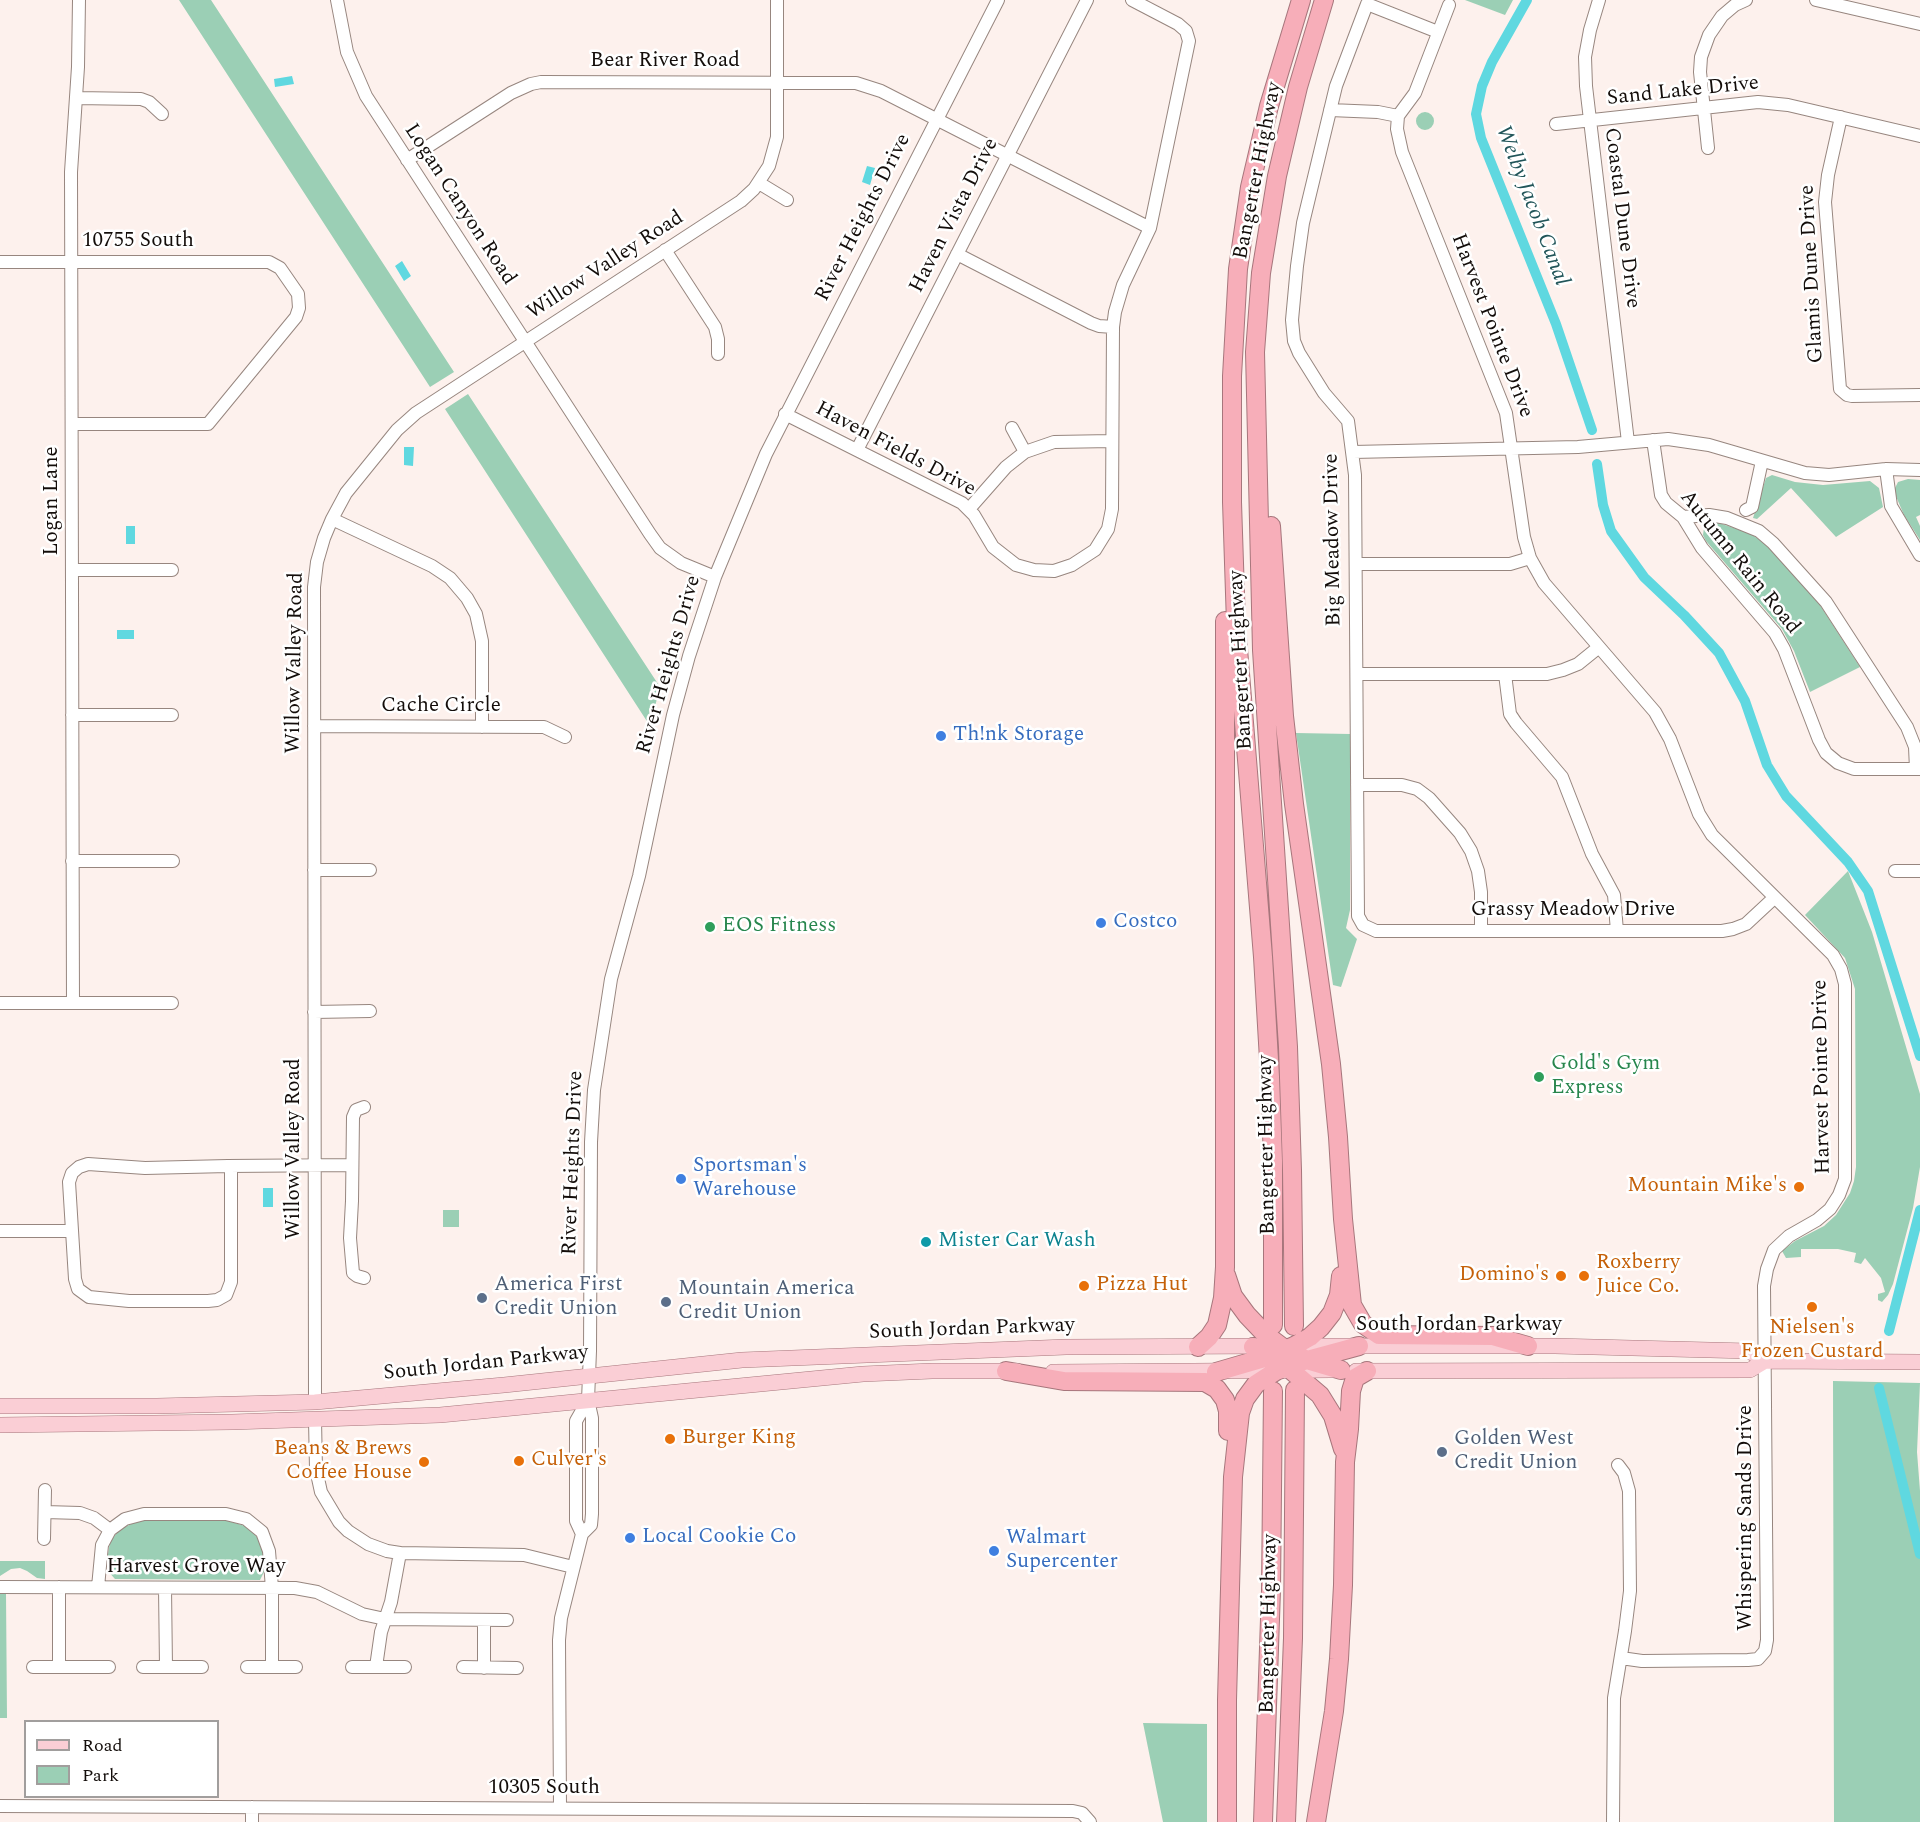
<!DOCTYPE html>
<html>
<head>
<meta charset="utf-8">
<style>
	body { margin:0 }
	#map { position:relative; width:1920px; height:1822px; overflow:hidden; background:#fdf1ed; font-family:Spectral,serif }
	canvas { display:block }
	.legend { position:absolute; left:24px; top:1720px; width:195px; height:78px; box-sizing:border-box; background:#fff; border:2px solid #a19e9d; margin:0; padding:8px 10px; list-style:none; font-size:18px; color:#130d0a }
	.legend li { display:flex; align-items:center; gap:12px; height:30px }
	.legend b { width:30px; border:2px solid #a19e9d }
</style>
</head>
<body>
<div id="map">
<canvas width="1920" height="1822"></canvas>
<ul class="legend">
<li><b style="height:8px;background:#faced5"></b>Road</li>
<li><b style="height:16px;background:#9bcfb5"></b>Park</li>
</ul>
</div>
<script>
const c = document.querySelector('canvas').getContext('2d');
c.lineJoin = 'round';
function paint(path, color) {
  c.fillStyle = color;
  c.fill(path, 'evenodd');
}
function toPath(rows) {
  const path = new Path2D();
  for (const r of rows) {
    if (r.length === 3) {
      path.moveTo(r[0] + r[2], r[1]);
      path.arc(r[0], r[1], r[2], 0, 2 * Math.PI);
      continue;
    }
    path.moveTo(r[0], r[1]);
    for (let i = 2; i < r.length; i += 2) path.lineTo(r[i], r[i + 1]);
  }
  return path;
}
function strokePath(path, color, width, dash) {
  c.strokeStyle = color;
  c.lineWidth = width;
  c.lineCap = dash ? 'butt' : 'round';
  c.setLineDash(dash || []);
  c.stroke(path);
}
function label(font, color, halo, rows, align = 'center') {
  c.font = font + ' Spectral,serif';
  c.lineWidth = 5;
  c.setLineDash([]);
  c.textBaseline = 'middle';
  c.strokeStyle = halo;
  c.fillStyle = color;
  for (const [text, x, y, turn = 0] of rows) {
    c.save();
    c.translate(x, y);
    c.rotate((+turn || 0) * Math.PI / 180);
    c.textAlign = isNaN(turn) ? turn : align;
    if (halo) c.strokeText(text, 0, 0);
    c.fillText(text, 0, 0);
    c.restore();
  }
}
paint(toPath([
	[179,0,211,0,454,372,430,387],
	[1465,0,1513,0,1505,15],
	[1425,121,9],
	[468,394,660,687,650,726,445,409],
	[1772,475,1795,482,1823,485,1870,481,1879,488,1883,507,1836,537,1791,488,1757,519,1753,518,1766,478],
	[1908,479,1920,480,1920,515,1916,517,1920,526,1920,540,1904,515,1895,494,1895,488,1898,482],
	[1716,522,1749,533,1765,543,1820,605,1860,667,1810,692,1794,651,1782,629,1706,541,1703,535,1704,528,1708,523],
	[1296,733,1350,734,1350,910,1346,928,1357,939,1341,987,1333,985],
	[1848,871,1872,932,1920,1094,1920,1167,1913,1208,1893,1284,1888,1295,1882,1302,1878,1300,1878,1294,1885,1292,1881,1278,1865,1258,1861,1264,1854,1262,1856,1253,1838,1249,1801,1249,1801,1257,1786,1258,1782,1251,1795,1241,1824,1226,1836,1215,1850,1193,1854,1181,1856,1167,1855,989,1845,958,1805,915],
	[443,1210,459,1210,459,1227,443,1227],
	[1833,1381,1920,1383,1917,1452,1920,1491,1920,1822,1834,1822],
	[137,1521,229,1521,248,1527,258,1538,263,1551,264,1572,260,1580,115,1579,108,1571,108,1554,110,1542,119,1530],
	[0,1561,45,1561,45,1579,37,1578,27,1571,20,1568,11,1569,0,1576],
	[0,1594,6,1594,7,1718,0,1718],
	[1143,1723,1207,1724,1207,1822,1163,1822]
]), '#9bcfb5');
paint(toPath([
	[292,76,294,84,275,87,274,79],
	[867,166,875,168,870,185,862,182],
	[402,261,411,276,404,281,395,266],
	[404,447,414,447,413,466,404,465],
	[126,526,135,526,135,544,126,544],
	[117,630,134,630,134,639,117,639],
	[263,1188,273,1188,273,1207,263,1207]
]), '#5fd8e0');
strokePath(toPath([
	[1527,0,1492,62,1482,86,1476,114,1481,138,1556,324,1592,430],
	[1597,464,1603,505,1611,531,1644,577,1684,615,1719,653,1745,701,1767,765,1786,796,1848,862,1868,891,1920,1056],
	[1889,1331,1920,1210],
	[1879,1388,1920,1554]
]), '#5fd8e0', 10);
const minor = toPath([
	[337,0,347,52,366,96,650,534,660,548,681,563,715,577],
	[1599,0,1590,30,1585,57,1586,86,1628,442],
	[1816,0,1920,24],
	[1449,5,1415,93,1398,116,1397,129,1402,152,1506,413,1524,537,1530,558,1544,583,1655,712,1670,739,1699,814,1712,835,1833,955,1841,969,1845,984,1845,1179,1839,1195,1830,1209,1817,1220,1789,1236,1774,1250,1767,1269,1764,1286,1767,1640,1765,1651,1758,1659,1748,1660,1642,1661,1621,1658],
	[1438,32,1367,4,1336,86,1303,223,1297,266,1292,320,1294,341,1299,353,1324,393,1348,421,1355,475,1358,916,1363,925,1376,931,1722,931,1733,929,1746,924,1774,898],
	[76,98,141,99,149,102,162,114],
	[1330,110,1378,112,1398,116],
	[1841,117,1828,175,1825,202,1840,389,1847,395,1852,396,1920,395],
	[1556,124,1758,102,1788,105,1920,136],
	[1708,148,1700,72,1701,57,1709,35,1722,16,1735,5,1746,0],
	[407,160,511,93,531,84,541,82,856,83,881,91,1150,228],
	[759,183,787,200],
	[665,250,715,327,718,339,718,354],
	[957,254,1091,323,1099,326,1113,327],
	[0,262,269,262,280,268,298,294,299,308,296,317,208,424,72,424],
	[785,414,962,503,974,515,993,547,1016,565,1034,570,1054,571,1072,565,1095,550,1108,529,1112,509,1113,327,1115,312,1123,285,1150,228,1189,41,1186,31,1178,24,1132,0],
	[1012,428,1025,452],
	[1653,440,1661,495,1666,503,1683,517,1702,548,1775,633,1784,649,1819,740,1826,753,1838,763,1854,769,1920,769],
	[857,450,1087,0],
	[1353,452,1578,447,1668,439,1709,445,1805,473,1829,475,1886,469,1920,470],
	[1886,469,1891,506,1920,555],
	[969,509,1006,467,1025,452,1054,442,1112,441],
	[1746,510,1752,507,1762,461],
	[1683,517,1709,515,1727,518,1759,531,1773,543,1826,602,1907,727,1915,747,1916,769],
	[332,519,432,566,450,578,467,598,476,614,482,641,482,727],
	[1356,564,1510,564,1530,558],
	[72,570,172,570],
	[1357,674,1547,674,1563,670,1578,664,1599,647],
	[1505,674,1510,714,1516,723,1562,777,1592,854,1614,895,1617,931],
	[72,715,172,715],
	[314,726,544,727,565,737],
	[1357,785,1402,785,1417,789,1429,798,1460,833,1471,851,1478,871,1481,892,1481,931],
	[72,861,173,861],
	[314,870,370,870],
	[1895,871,1920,871],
	[0,1003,172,1003],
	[73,1003,71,172,78,67,79,0],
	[314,1012,370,1011],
	[364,1107,356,1110,353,1117,352,1201,350,1238,353,1273,357,1276,364,1278],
	[231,1166,231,1282,226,1295,217,1300,208,1301,129,1301,89,1297,78,1289,75,1279,69,1182,72,1173,79,1167,88,1164,145,1168,228,1166,352,1165],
	[0,1231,71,1231],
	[315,1402,314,587,317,562,324,538,332,519,346,493,397,430,416,413,741,201,754,189,769,166,777,137,777,0],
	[315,1420,316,1469,321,1492,339,1522,348,1531,368,1544,387,1551,400,1553,524,1555,573,1567],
	[45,1512,80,1513,94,1518,110,1530],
	[582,1534,576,1521,576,1421,588,1400],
	[44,1539,45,1490],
	[0,1587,295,1588,317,1592,362,1614,385,1619,507,1620],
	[59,1587,59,1667],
	[98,1587,102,1545,110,1530,125,1519,144,1514,226,1514,246,1519,262,1532,269,1551,272,1588,272,1667],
	[165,1588,166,1667],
	[33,1667,109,1667],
	[143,1667,202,1667],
	[247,1667,296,1667],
	[352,1667,405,1667],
	[376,1667,381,1632,391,1602,400,1553],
	[463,1667,517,1668],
	[484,1668,484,1620],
	[0,1806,1073,1811,1082,1813,1090,1822],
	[560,1808,559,1640,561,1618,582,1534,591,1525,592,1514,592,1418,588,1400,590,1351,591,1142,594,1090,611,979,639,876,673,715,689,656,715,577,766,454,998,0],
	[252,1822,252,1807],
	[1613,1822,1614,1698,1625,1631,1630,1591,1629,1491,1624,1473,1618,1465]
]);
const major = toPath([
	[1293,1346,1555,1346,1749,1351,1765,1361],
	[1356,1371,1750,1370,1765,1361,1920,1362],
	[1053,1372,1332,1370],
	[0,1406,157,1406,315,1402,504,1385,742,1360,1066,1347,1263,1346],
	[0,1425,232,1422,440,1415,863,1374,932,1371,1017,1371]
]);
const highway = toPath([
	[1271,526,1284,716,1294,804,1331,1064,1338,1137,1343,1219,1352,1305,1363,1324,1379,1335,1493,1336,1528,1346],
	[1226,1275,1233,1296,1247,1315,1266,1335,1286,1350,1307,1360,1341,1370],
	[1273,1325,1273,1161,1270,1077,1263,957,1236,624,1232,502,1232,376,1238,269,1250,187,1269,106,1301,0],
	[1294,1326,1292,1170,1288,1047,1262,650,1255,352,1261,273,1277,176,1298,87,1324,0],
	[1198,1347,1209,1337,1217,1325,1223,1298,1225,1267,1225,621],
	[1253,1347,1286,1366,1320,1395,1333,1416,1343,1449],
	[1006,1371,1064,1381,1205,1382,1217,1389,1225,1400,1228,1411,1228,1431],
	[1216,1372,1271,1356,1294,1346,1310,1337,1321,1327,1332,1313,1339,1295,1341,1276],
	[1227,1822,1227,1700,1233,1477,1240,1413,1245,1399,1256,1384,1276,1371,1300,1362,1359,1346],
	[1263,1822,1271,1590,1273,1391],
	[1286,1822,1293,1638,1295,1390],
	[1316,1822,1334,1711,1339,1659,1343,1585,1345,1462,1349,1429,1351,1391,1355,1378,1367,1371]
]);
strokePath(minor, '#97867f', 14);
strokePath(major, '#a7767c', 16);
strokePath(highway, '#a7767c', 20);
strokePath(minor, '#fff', 12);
strokePath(major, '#faced5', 15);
strokePath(highway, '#f7aeb9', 18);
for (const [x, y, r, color] of [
	[941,736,6,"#3f7fe0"],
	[1101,923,6,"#3f7fe0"],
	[710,927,6,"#2e9e5b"],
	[1539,1077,6,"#2e9e5b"],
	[681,1179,6,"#3f7fe0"],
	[1799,1187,6,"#e8710a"],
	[926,1242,6,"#0f9aa8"],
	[1561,1276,6,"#e8710a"],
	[1584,1276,6,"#e8710a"],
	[1084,1286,6,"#e8710a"],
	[482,1298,6,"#5c6f8a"],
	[666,1302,6,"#5c6f8a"],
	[1812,1307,6,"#e8710a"],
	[670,1439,6,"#e8710a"],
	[1442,1452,6,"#5c6f8a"],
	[519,1461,6,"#e8710a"],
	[424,1462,6,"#e8710a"],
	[630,1538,6,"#3f7fe0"],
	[994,1551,6,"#3f7fe0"]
]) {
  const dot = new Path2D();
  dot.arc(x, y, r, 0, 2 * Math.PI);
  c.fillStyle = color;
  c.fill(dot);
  strokePath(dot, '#fff', 2);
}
label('21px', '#130d0a', '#fff', [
	["Bear River Road",665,62],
	["Sand Lake Drive",1683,92,-6],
	["Bangerter Highway",1259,171,-79],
	["Logan Canyon Road",459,205,57],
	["Haven Vista Drive",955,216,-63],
	["River Heights Drive",864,218,-63],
	["Coastal Dune Drive",1621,218,83],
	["10755 South",138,242],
	["Willow Valley Road",606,266,-33],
	["Glamis Dune Drive",1813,274,-93],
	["Harvest Pointe Drive",1491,326,69],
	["Haven Fields Drive",895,450,28],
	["Logan Lane",53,501,-90],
	["Big Meadow Drive",1334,540,-91],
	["Autumn Rain Road",1739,563,51],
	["Bangerter Highway",1242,660,-93],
	["Willow Valley Road",296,663,-89],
	["River Heights Drive",670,665,-74],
	["Cache Circle",441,707],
	["Grassy Meadow Drive",1573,911],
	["Harvest Pointe Drive",1823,1077,-91],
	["Bangerter Highway",1268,1145,-91],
	["Willow Valley Road",295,1149,-90],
	["River Heights Drive",574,1163,-88],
	["South Jordan Parkway",1459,1326],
	["South Jordan Parkway",972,1330,-2],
	["South Jordan Parkway",486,1364,-6],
	["Whispering Sands Drive",1747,1518,-90],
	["Harvest Grove Way",196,1568],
	["Bangerter Highway",1270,1624,-89],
	["10305 South",544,1789]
]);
label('21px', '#366cbe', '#fff', [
	["Th!nk Storage",953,736],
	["Costco",1113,923],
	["Sportsman's",693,1167],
	["Warehouse",693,1191],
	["Local Cookie Co",642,1538],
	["Walmart",1006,1539],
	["Supercenter",1006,1563]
], 'left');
label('21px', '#27864d', '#fff', [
	["EOS Fitness",722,927],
	["Gold's Gym",1551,1065],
	["Express",1551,1089]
], 'left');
label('21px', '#c56008', '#fff', [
	["Mountain Mike's",1787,1187,"right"],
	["Roxberry",1596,1264],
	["Juice Co.",1596,1288],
	["Domino's",1549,1276,"right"],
	["Pizza Hut",1096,1286],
	["Nielsen's",1812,1329,"center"],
	["Frozen Custard",1812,1353,"center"],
	["Burger King",682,1439],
	["Beans & Brews",412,1450,"right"],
	["Coffee House",412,1474,"right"],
	["Culver's",531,1461]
], 'left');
label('21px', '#0d838f', '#fff', [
	["Mister Car Wash",938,1242]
], 'left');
label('21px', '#4e5e75', '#fff', [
	["America First",494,1286],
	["Credit Union",494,1310],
	["Mountain America",678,1290],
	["Credit Union",678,1314],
	["Golden West",1454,1440],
	["Credit Union",1454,1464]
], 'left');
label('italic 22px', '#215559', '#fff', [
	["Welby Jacob Canal",1531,206,69]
]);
</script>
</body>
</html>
